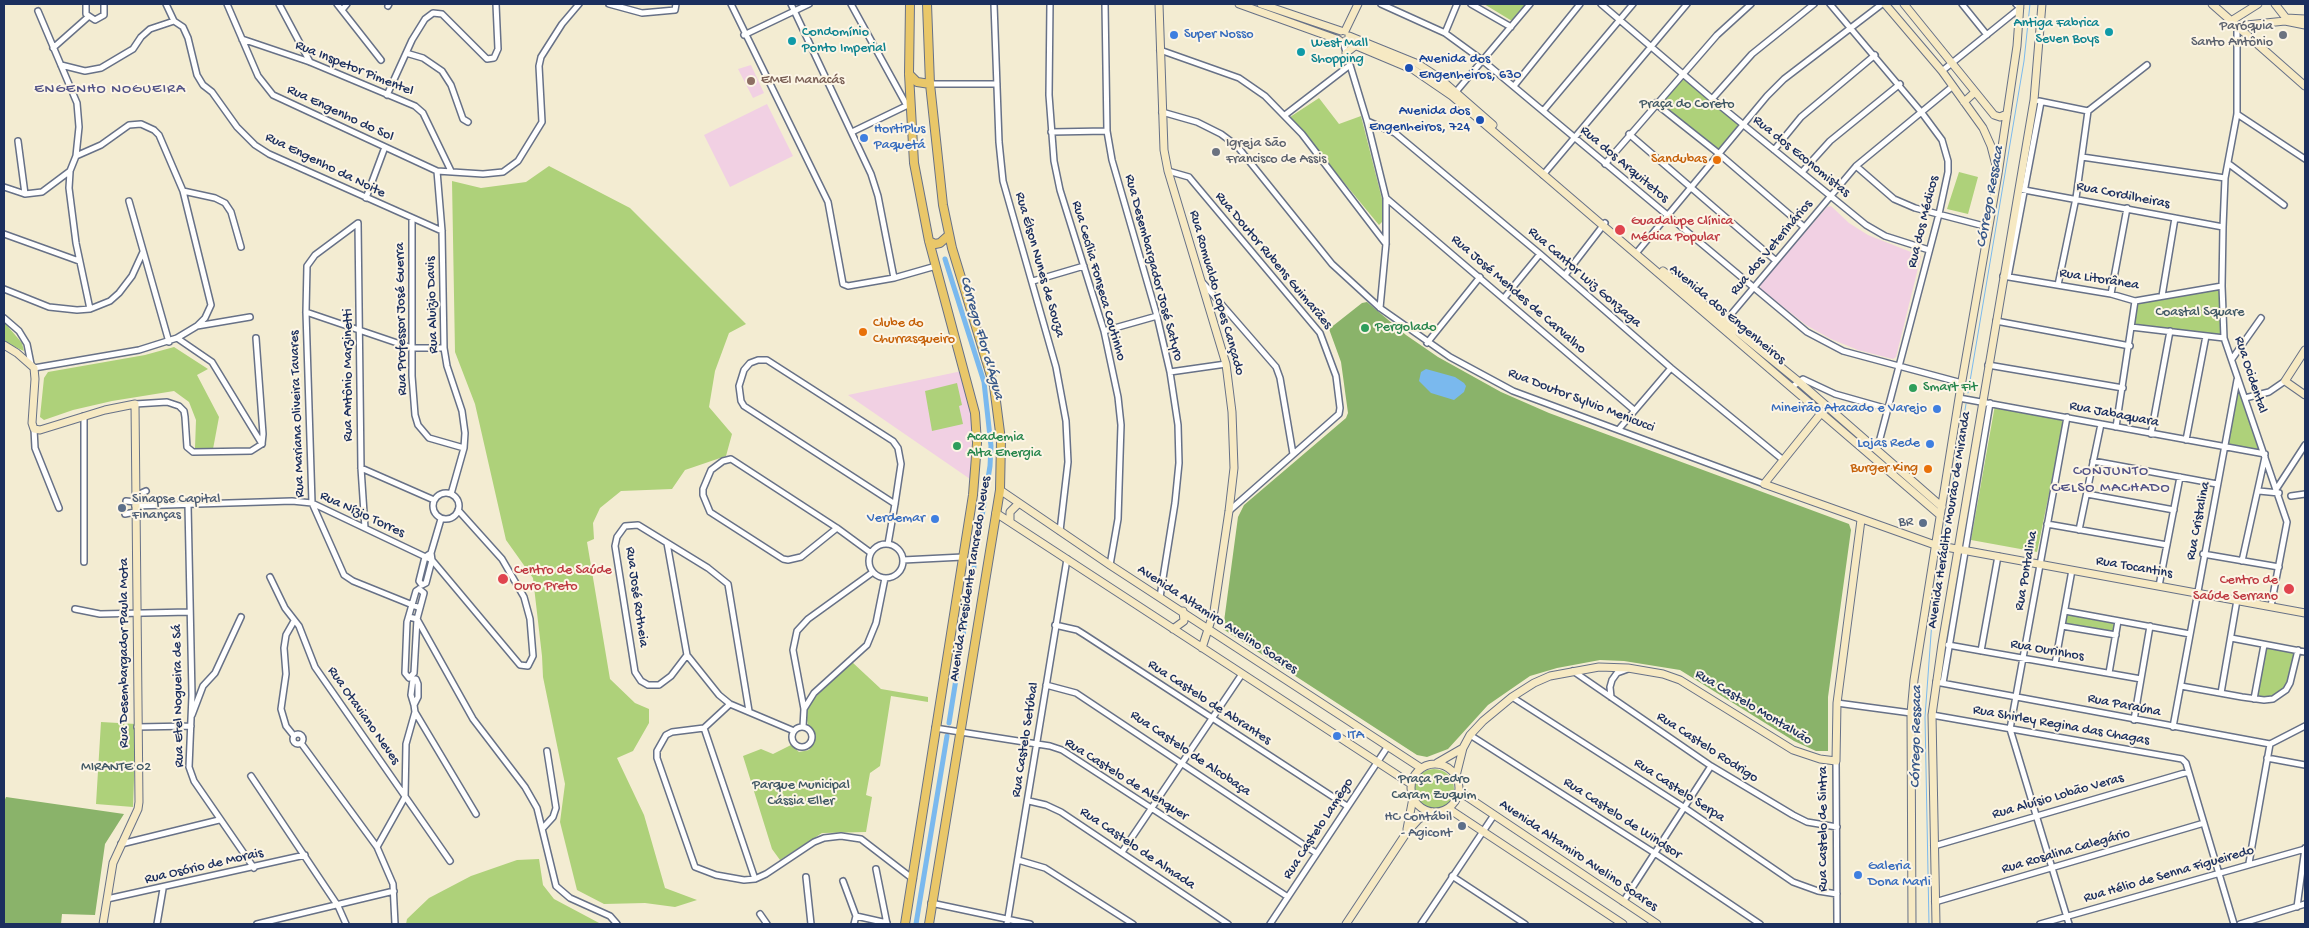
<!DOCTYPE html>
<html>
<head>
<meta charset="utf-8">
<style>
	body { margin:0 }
	#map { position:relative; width:2309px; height:928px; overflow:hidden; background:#f3ecd2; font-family:"Gochi Hand",sans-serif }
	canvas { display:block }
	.frame { position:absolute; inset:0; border:5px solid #1b2f5e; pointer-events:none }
</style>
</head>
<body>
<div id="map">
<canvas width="2309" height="928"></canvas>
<div class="frame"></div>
</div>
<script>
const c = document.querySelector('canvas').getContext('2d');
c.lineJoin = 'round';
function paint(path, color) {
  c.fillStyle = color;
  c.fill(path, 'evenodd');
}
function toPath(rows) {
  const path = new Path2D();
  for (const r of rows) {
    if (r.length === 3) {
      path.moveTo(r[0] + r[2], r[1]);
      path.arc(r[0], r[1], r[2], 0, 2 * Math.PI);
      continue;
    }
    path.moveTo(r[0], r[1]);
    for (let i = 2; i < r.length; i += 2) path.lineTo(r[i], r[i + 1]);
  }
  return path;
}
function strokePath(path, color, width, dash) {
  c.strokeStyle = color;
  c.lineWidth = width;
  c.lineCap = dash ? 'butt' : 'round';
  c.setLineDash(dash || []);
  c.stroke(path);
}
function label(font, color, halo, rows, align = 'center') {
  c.font = font + ' "Gochi Hand",sans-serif';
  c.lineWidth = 4;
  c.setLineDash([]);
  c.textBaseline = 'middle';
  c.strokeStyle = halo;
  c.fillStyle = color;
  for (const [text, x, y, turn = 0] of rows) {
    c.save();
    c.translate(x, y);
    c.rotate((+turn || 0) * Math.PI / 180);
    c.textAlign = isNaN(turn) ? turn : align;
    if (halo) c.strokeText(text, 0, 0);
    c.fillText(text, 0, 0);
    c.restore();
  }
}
paint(toPath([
	[751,65,764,93,753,98,738,69],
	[767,104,793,156,730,187,704,135],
	[1831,206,1849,223,1868,235,1921,256,1896,357,1893,359,1858,350,1831,339,1806,325,1761,289,1760,285,1827,207],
	[962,371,969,394,972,421,970,479,848,395]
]), '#f1d0e3');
paint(toPath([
	[1484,4,1526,4,1512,21],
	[1681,74,1743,124,1718,153,1655,103],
	[1319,98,1339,124,1361,116,1382,199,1382,222,1379,225,1290,117],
	[549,166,630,208,746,324,729,333,715,371,709,407,732,434,726,456,685,470,672,489,621,491,600,508,593,523,594,539,587,542,610,679,635,703,649,709,649,723,633,751,617,758,644,815,665,888,697,900,675,907,645,903,604,904,577,890,560,822,565,784,543,677,542,656,533,578,506,540,475,404,455,352,452,181,481,188,526,182],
	[1959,172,1978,177,1968,214,1947,209],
	[2222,286,2224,338,2131,327,2135,301],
	[4,322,22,343,24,351,4,342],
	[174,347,208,369,197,375,219,417,213,449,195,448,196,420,189,402,174,391,112,401,73,410,44,420,40,417,44,378,48,372,145,355],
	[2237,379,2263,452,2227,446],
	[957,383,962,405,959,406,963,424,932,431,925,391],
	[1995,405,2062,418,2064,421,2037,552,1971,540],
	[2065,611,2118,621,2116,635,2062,626],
	[2264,645,2298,650,2286,690,2273,699,2254,699],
	[852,662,881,689,928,697,928,702,891,696,880,766,870,773,866,795,872,797,866,832,822,833,780,860,772,849,743,756,761,749,773,754,791,745,799,752,809,750,815,741,815,736,808,725,805,710,808,704],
	[101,722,136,724,133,807,96,804],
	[1434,789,20],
	[539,859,543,885,554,899,601,924,406,924,407,919,429,898,471,876,517,860]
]), '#aed17a');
paint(toPath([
	[1367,302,1406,335,1438,357,1501,392,1549,413,1849,524,1851,530,1828,697,1828,751,1816,751,1794,741,1680,670,1624,661,1600,660,1557,668,1530,676,1488,705,1448,749,1427,757,1417,755,1223,629,1238,517,1244,505,1346,418,1348,413,1341,362,1329,329,1362,303],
	[6,797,124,814,105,844,95,915,62,914,61,924,4,924,4,802]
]), '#8ab36a');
paint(toPath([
	[1426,369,1455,377,1464,383,1466,386,1464,392,1454,400,1431,393,1419,381,1421,372]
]), '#7ab9ee');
strokePath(toPath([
	[1968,393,2024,61,2030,4],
	[1943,541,1966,404],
	[1929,924,1925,717,1933,607,1942,552]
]), '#7ab9ee', 1);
strokePath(toPath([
	[945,259,984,382,991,446,990,466,949,723],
	[916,924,947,736]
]), '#7ab9ee', 5);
const street = toPath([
	[86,4,86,14,95,20,104,15,104,4],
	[166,4,174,21],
	[227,4,258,76,273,95,437,171,483,174,503,172,518,161,542,122,539,66,541,57,562,24,579,4],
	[279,4,310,62],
	[337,4,381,60],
	[609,4,642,13,675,10,676,4],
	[731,4,828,202,843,284,848,286,894,278,936,266],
	[791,4,871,174,878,196,894,278],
	[851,4,906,104],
	[994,4,999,142,1003,181,1056,367,1066,421,1068,462,1060,531],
	[1050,4,1049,95,1054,161,1060,190,1104,331,1118,397,1121,425,1118,519,1110,565],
	[1105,4,1107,131,1112,160,1157,316,1170,372,1178,425,1179,463,1175,503,1160,597],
	[1381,4,1445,33,1482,60,1807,332,1843,351,1962,383],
	[1471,4,1511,27],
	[1601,4,1718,104,1866,225,1885,236,1929,250],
	[1830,4,1922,113,1942,140,1948,161,1948,172,1939,214,1877,450],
	[1962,4,1987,35],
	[388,6,389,4],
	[342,10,347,4],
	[174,21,183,27,188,38,197,75,203,85,212,92,237,127,255,145,269,154,442,231],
	[2237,26,2237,114,2225,178,2223,227,2222,286,2224,338,2287,522,2271,606],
	[1445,33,1457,4],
	[744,35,809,4],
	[242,39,310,62,415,106,423,113,451,171],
	[1343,42,1367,121,1386,198,1386,244,1380,308],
	[53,48,88,17],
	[1160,50,1239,78,1265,96,1302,134,1386,244],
	[406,53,423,58,442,71,451,85,463,119,468,122],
	[61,65,85,71,101,68,133,49,141,37,150,29,174,21],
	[1942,71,2020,8,2016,4],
	[930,84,997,84],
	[1514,86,1580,4],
	[1455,93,1530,4],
	[387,95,412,40,425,19,433,13,442,14,487,59,494,58,498,49,496,4],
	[1712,99,1752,54,1814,4],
	[2039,101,2088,111],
	[1655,103,1718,153,1804,227],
	[1543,111,1633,4],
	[2088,111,2147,65],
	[1162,112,1197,122,1221,134,1237,146,1332,264,1380,308,1450,357,1513,391,1764,484],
	[2237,114,2305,159],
	[1285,115,1350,65],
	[1367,121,1395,133,1540,254,1671,368,1782,459],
	[852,132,910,104],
	[1051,132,1107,131],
	[1629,134,1775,260],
	[18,141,25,194],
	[1774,150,1801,117,1875,55],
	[76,156,101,145,129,125,141,124,154,130,159,135,183,191,215,198,225,203,231,212,241,247],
	[2082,157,2225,178],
	[1605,164,1717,35,1751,4],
	[2229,164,2284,205],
	[1856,166,1894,199,1915,208,1988,227],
	[437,171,442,231,444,348,447,366,462,411,465,433,464,448,451,494],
	[1168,171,1189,177,1320,333,1336,376,1340,408,1339,414,1229,511],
	[70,172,69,188,76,243,90,309],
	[1802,172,1830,141,1900,84],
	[1543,175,1687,4],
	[4,187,25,194,42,192,70,171,76,156,79,127,77,103,38,11],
	[2019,189,2223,227],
	[183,191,211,305,205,318,197,326],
	[366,198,385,147],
	[1386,198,1634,410],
	[129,201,169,342],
	[412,220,412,376,415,415,418,425,429,438,464,448],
	[4,234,79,261],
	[1638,251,1767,96,1784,79,1882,4],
	[1565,275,1605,223],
	[2003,276,2111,294,2135,301,2222,286],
	[2008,277,2041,102],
	[1033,281,1084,266],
	[1203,283,1276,367,1280,378,1293,454],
	[2058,285,2076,198,2088,111],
	[4,289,49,307,77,310,90,309,110,301,119,293,132,276,143,252],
	[2111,294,2127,208],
	[2162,296,2175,218],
	[1504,298,1540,254],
	[306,312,412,348,444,348],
	[4,318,19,331,27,344,31,364],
	[1996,321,2130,346],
	[1723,324,1856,166,1953,86],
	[2131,327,2224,338],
	[1104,331,1157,316],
	[177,338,212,362,262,444],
	[256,338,263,434,262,444],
	[1427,343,1480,277],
	[2232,359,2261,318],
	[1988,365,2123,388],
	[34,368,139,350,177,338,197,326,250,317],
	[1170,372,1226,364],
	[1792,387,1803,379,1835,394,1888,409],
	[1959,398,2265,454],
	[2245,398,2269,392,2285,381],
	[135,404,167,402,179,406,184,411,185,417,187,447,193,452,251,451,262,444],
	[2067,417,2010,729,2069,924],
	[2116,427,2135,301],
	[34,429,35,448,59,508],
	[1619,429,1671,368],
	[2151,434,2170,331],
	[2186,440,2206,336],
	[2093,461,2217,484],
	[361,468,434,500],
	[2277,488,2305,445],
	[2259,491,2279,493],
	[446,506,13],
	[2087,494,2174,510],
	[135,496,146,491],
	[2291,496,2305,494],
	[126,501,135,502],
	[188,505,192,695,189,767,194,781,254,868],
	[135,506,292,501,312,503,432,560,520,665,528,666,533,656,530,619,524,597,502,559,458,510],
	[125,514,135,512],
	[2047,524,2167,545],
	[365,528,361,468,358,223,315,255,307,266,306,312,312,503,344,575,353,581,420,608],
	[837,528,801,557,788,560,783,559,710,512,703,495,703,489,711,470,723,461,731,459,837,528,871,553],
	[2079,530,2101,424],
	[667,543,687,655,719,695,730,704,794,731],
	[888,544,895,504,901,464,898,448,893,441,767,360,758,360,750,363,744,370,739,386,741,401,744,406,895,504],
	[886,561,17],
	[431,553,425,557,419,581,422,585,426,583,432,560,431,553,441,519],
	[2203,554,2279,567],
	[903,560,963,557],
	[2242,561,2265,457],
	[84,562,84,416],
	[270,577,285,608,299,626,315,667,450,861],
	[2159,586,2180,477],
	[419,589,424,593,417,619,414,673,409,678,405,673,407,622,416,591,419,589],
	[75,609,100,614,189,612],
	[2065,611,2190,634],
	[409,617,417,619,473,719,525,787,537,808,556,886,570,898,610,916,617,924],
	[1055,625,1077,630,1085,635,1347,806],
	[2062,626,2116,635],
	[2231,638,2305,652],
	[1948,645,2141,679],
	[1981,651,1998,556],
	[687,655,671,676,659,685,648,685,641,681,635,672,615,546,617,537,625,526,638,525,708,568,728,584,749,711],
	[2055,664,2072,570],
	[1573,671,1711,766,1793,815,1807,822,1837,827],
	[2109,673,2118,621],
	[413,679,416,679,418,684,418,697,414,705,411,695,413,679],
	[1936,682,2270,744,2305,726],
	[1943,683,1990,403],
	[1046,685,1076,693,1316,853],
	[2181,686,2242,697,2264,700,2273,699,2286,690,2290,683,2298,650],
	[2221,693,2237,600],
	[1512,697,1685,808,1793,882,1818,891,1837,894],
	[1611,697,1610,687,1612,680,1617,673,1628,669],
	[2254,699,2264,645],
	[1837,703,1911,713],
	[730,704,704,728,672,732,666,735,657,751,657,758,695,867,716,875,744,880,755,879,766,874,814,842,824,838,841,836,861,839,913,879],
	[804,709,814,693,867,645,876,623,885,578],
	[415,712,476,814],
	[192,715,203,686,215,673,241,617],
	[1932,715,2182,759,2186,763,2234,924],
	[2134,720,2150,626],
	[802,737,10],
	[137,727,191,726],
	[803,727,804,709,793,650,797,631,808,619,873,572],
	[2173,727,2237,380],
	[704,728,755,879],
	[935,728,1050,746,1062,750,1288,897],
	[298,739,5],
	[1470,735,1656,854,1760,924],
	[294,736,286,726,281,709,286,674,284,648,286,635,294,621],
	[301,743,377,847,393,884,395,924],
	[2267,758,2305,765],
	[1836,761,1837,924],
	[251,776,338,906,346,924],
	[1029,801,1046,805,1061,812,1228,924],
	[543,828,553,817,556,808,547,751],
	[121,844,219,820],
	[1934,846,2188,772],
	[377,847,405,797,406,744,415,712,414,705],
	[1122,852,1242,674],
	[1018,860,1045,868,1133,924],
	[2249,863,2270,744],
	[876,869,887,924],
	[1452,876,1525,924],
	[806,877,811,924],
	[843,881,856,916,854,924],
	[107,899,305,855],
	[1623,902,1711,766],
	[1935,902,2204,823],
	[931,903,1030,924],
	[2297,907,2305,848],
	[760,914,767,924],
	[856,916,887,923],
	[157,924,163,889],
	[257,924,394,891],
	[1007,924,1067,559],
	[1270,924,1388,746],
	[1421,924,1494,815],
	[2040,924,2305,849],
	[2240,924,2305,904]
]);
const secondary = toPath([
	[1159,4,1164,150,1168,171,1226,364,1232,412,1234,468,1229,511,1214,611,1202,648],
	[1239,4,1339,40],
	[1261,4,1341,31],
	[1885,4,1942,71,1983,128,1991,146,1997,169],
	[1904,4,1994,115,2000,117,2007,114],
	[2212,4,2305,86],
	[2275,4,2286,18,2305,19],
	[2231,21,2258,4],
	[2237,26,2285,21,2305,25],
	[1345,31,1358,4],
	[1349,36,1418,64,1438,77,1493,125],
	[1345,41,1414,70,1452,96,1940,515],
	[1346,53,1355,46],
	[1964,102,1975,92],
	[1663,271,1798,381,1942,507],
	[4,345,17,353,34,368,35,379,32,423,34,429,40,430,105,410,135,404,139,802,138,809,113,863,103,924],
	[2305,350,2285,381,2305,395],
	[1822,412,1764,484,1935,545,2305,613],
	[1000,490,1110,565,1421,768],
	[996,513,1411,784],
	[1010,522,1010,512,1019,503],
	[1173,629,1184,621,1183,611],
	[1437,763,1463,748],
	[1435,788,24],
	[1456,776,1463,748,1470,735,1483,721,1512,697,1534,683,1550,676,1599,667,1628,668,1663,674,1680,680,1793,750,1820,759,1836,761,1837,703,1861,520],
	[1460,792,1657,924],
	[1449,809,1623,924],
	[1407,829,1413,798],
	[1346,924,1407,832,1419,819,1432,812],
	[1912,924,1911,713,1914,680,1959,398,1998,174,2017,46,2020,4],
	[1936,924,1932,715,1942,644,2034,100,2042,4]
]);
const primary = toPath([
	[927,4,930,84,943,205,952,248,994,386,1001,440,1000,490,929,924],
	[909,74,917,82,930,84],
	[929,241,935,244,940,243,949,235],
	[905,924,973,495,977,443,975,413,929,241,914,163,909,74,910,4]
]);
strokePath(street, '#677187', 8);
strokePath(secondary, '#677187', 9);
strokePath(primary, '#677187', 10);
strokePath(street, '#fff', 5);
strokePath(secondary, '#f6e9c3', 7);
strokePath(primary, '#e9c769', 8);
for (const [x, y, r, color] of [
	[2109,32,5,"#0f9aa8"],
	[1174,35,5,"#3f7fe0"],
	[2283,35,5,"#6b7280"],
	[792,41,5,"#0f9aa8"],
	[1301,52,5,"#0f9aa8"],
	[1409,68,5,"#1a4fb4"],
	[751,81,5,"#8d6e63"],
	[1480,120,5,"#1a4fb4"],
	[864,138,5,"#3f7fe0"],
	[1216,152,5,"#6b7280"],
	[1717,160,5,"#e8710a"],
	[1620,230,6,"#e0444e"],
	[1365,328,5,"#2e9e5b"],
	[863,332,5,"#e8710a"],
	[1913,388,5,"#2e9e5b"],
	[1937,409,5,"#3f7fe0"],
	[1930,444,5,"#3f7fe0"],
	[957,446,5,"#2e9e5b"],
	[1928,469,5,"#e8710a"],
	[122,508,5,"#5c6f8a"],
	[935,519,5,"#3f7fe0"],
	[1923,523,5,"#5c6f8a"],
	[503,579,6,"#e0444e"],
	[2289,589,6,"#e0444e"],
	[1337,736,5,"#3f7fe0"],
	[1462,826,5,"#5c6f8a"],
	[1858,875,5,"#3f7fe0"]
]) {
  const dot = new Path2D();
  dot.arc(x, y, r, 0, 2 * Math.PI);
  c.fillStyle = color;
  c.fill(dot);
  strokePath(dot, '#fcf5e5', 2);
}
label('14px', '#0d838f', '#fcf5e5', [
	["Antiga Fabrica",2099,24,"right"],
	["Seven Boys",2099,40,"right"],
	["Condomínio",802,33],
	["Ponto Imperial",802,49],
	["West Mall",1311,44],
	["Shopping",1311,60]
], 'left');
label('14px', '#5b616d', '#fcf5e5', [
	["Paróquia",2273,27],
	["Santo Antônio",2273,43],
	["Igreja São",1226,144,"left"],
	["Francisco de Assis",1226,160,"left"]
], 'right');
label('14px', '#366cbe', '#fcf5e5', [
	["Super Nosso",1184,35],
	["HortiPlus",874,130],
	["Paquetá",874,146],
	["Mineirão Atacado e Varejo",1927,409,"right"],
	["Lojas Rede",1920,444,"right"],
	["Verdemar",925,519,"right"],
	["ITA",1347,736],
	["Galeria",1868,867],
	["Dona Marli",1868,883]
], 'left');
label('14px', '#164399', '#fcf5e5', [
	["Avenida dos",1419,60],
	["Engenheiros, 630",1419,76],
	["Avenida dos",1470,112,"right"],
	["Engenheiros, 724",1470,128,"right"]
], 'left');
label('14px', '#1b2f5e', '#fcf5e5', [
	["Rua Inspetor Pimentel",354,69,22],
	["Rua Engenho do Sol",340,114,25],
	["Rua dos Economistas",1801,157,39],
	["Rua dos Arquitetos",1624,165,40],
	["Rua Engenho da Noite",325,166,26],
	["Rua Cordilheiras",2123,196,11],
	["Rua dos Médicos",1924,222,-76],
	["Rua dos Veterinários",1772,248,-50],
	["Rua Doutor Rubens Guimarães",1273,261,50],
	["Rua Élson Nunes de Souza",1039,265,74],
	["Rua Desembargador José Satyro",1153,268,75],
	["Rua Cantor Luiz Gonzaga",1584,278,41],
	["Rua Litorânea",2099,280,9],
	["Rua Cecília Fonseca Coutinho",1098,281,74],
	["Rua Romualdo Lopes Cançado",1216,293,74],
	["Rua José Mendes de Carvalho",1518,295,41],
	["Rua Aluizio Davis",433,305,-92],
	["Avenida dos Engenheiros",1727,315,40],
	["Rua Professor José Guerra",402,319,-91],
	["Rua Antônio Marzinetti",349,375,-90],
	["Rua Ocidental",2250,375,72],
	["Rua Doutor Sylvio Menicucci",1581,401,21],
	["Rua Mariana Oliveira Tavares",298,414,-92],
	["Rua Jabaquara",2114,415,11],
	["Rua Nízio Torres",362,515,25],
	["Avenida Heráclito Mourão de Miranda",1950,520,-81],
	["Rua Cristalina",2199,521,-79],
	["Rua Tocantins",2134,568,10],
	["Rua Pontalina",2027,571,-80],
	["Avenida Presidente Tancredo Neves",971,579,-81],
	["Rua José Rotheia",636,597,82],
	["Avenida Altamiro Avelino Soares",1217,620,33],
	["Rua Ourinhos",2047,651,10],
	["Rua Desembargador Paula Mota",125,653,-90],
	["Rua Etel Nogueira de Sá",179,696,-91],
	["Rua Castelo de Abrantes",1209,703,33],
	["Rua Paraúna",2124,706,11],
	["Rua Castelo Montalvão",1753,708,31],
	["Rua Otaviano Neves",363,716,55],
	["Rua Shirley Regina das Chagas",2061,726,10],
	["Rua Castelo Setúbal",1026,740,-81],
	["Rua Castelo Rodrigo",1707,748,33],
	["Rua Castelo de Alcobaça",1190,754,34],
	["Rua Castelo de Alenquer",1126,780,32],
	["Rua Castelo Serpa",1679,791,33],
	["Rua Aluísio Lobão Veras",2058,797,-16],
	["Rua Castelo de Windsor",1622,819,33],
	["Rua Castelo Lamêgo",1319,829,-57],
	["Rua Castelo de Sintra",1824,829,-90],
	["Rua Castelo de Almada",1137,849,34],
	["Rua Rosalina Calegário",2066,852,-16],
	["Avenida Altamiro Avelino Soares",1578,856,34],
	["Rua Osório de Morais",204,867,-13],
	["Rua Hélio de Senna Figueiredo",2169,875,-16]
]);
label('14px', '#785e54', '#fcf5e5', [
	["EMEI Manacás",761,81]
], 'left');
label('14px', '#405865', '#fcf5e5', [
	["Praça do Coreto",1687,105],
	["Coastal Square",2200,313],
	["MIRANTE 02",116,768],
	["Praça Pedro",1434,780],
	["Caram Zuquim",1434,796],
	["Parque Municipal",801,786],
	["Cássia Eller",801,802]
]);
label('14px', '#c56008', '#fcf5e5', [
	["Sandubas",1707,160],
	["Clube do",873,324,"left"],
	["Churrasqueiro",873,340,"left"],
	["Burger King",1918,469]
], 'right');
label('14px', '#be3a42', '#fcf5e5', [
	["Guadalupe Clínica",1631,222],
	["Médica Popular",1631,238],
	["Centro de Saúde",514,571],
	["Ouro Preto",514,587],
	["Centro de",2278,581,"right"],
	["Saúde Serrano",2278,597,"right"]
], 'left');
label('14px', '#27864d', '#fcf5e5', [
	["Pergolado",1375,328],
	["Smart Fit",1923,388],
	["Academia",967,438],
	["Alta Energia",967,454]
], 'left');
label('14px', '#4e5e75', '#fcf5e5', [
	["Sinapse Capital",132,500,"left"],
	["Finanças",132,516,"left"],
	["BR",1913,523],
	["HC Contábil",1452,818],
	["- Agicont",1452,834]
], 'right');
c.letterSpacing = '1px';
label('15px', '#535487', '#fcf5e5', [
	["ENGENHO NOGUEIRA",110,90],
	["CONJUNTO",2111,472],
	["CELSO MACHADO",2111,489]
]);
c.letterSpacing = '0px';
label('italic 15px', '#385889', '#fcf5e5', [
	["Córrego Ressaca",1991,197,-80],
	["Córrego Flor d'Água",981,338,74],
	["Córrego Ressaca",1917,737,-89]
]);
</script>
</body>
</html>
